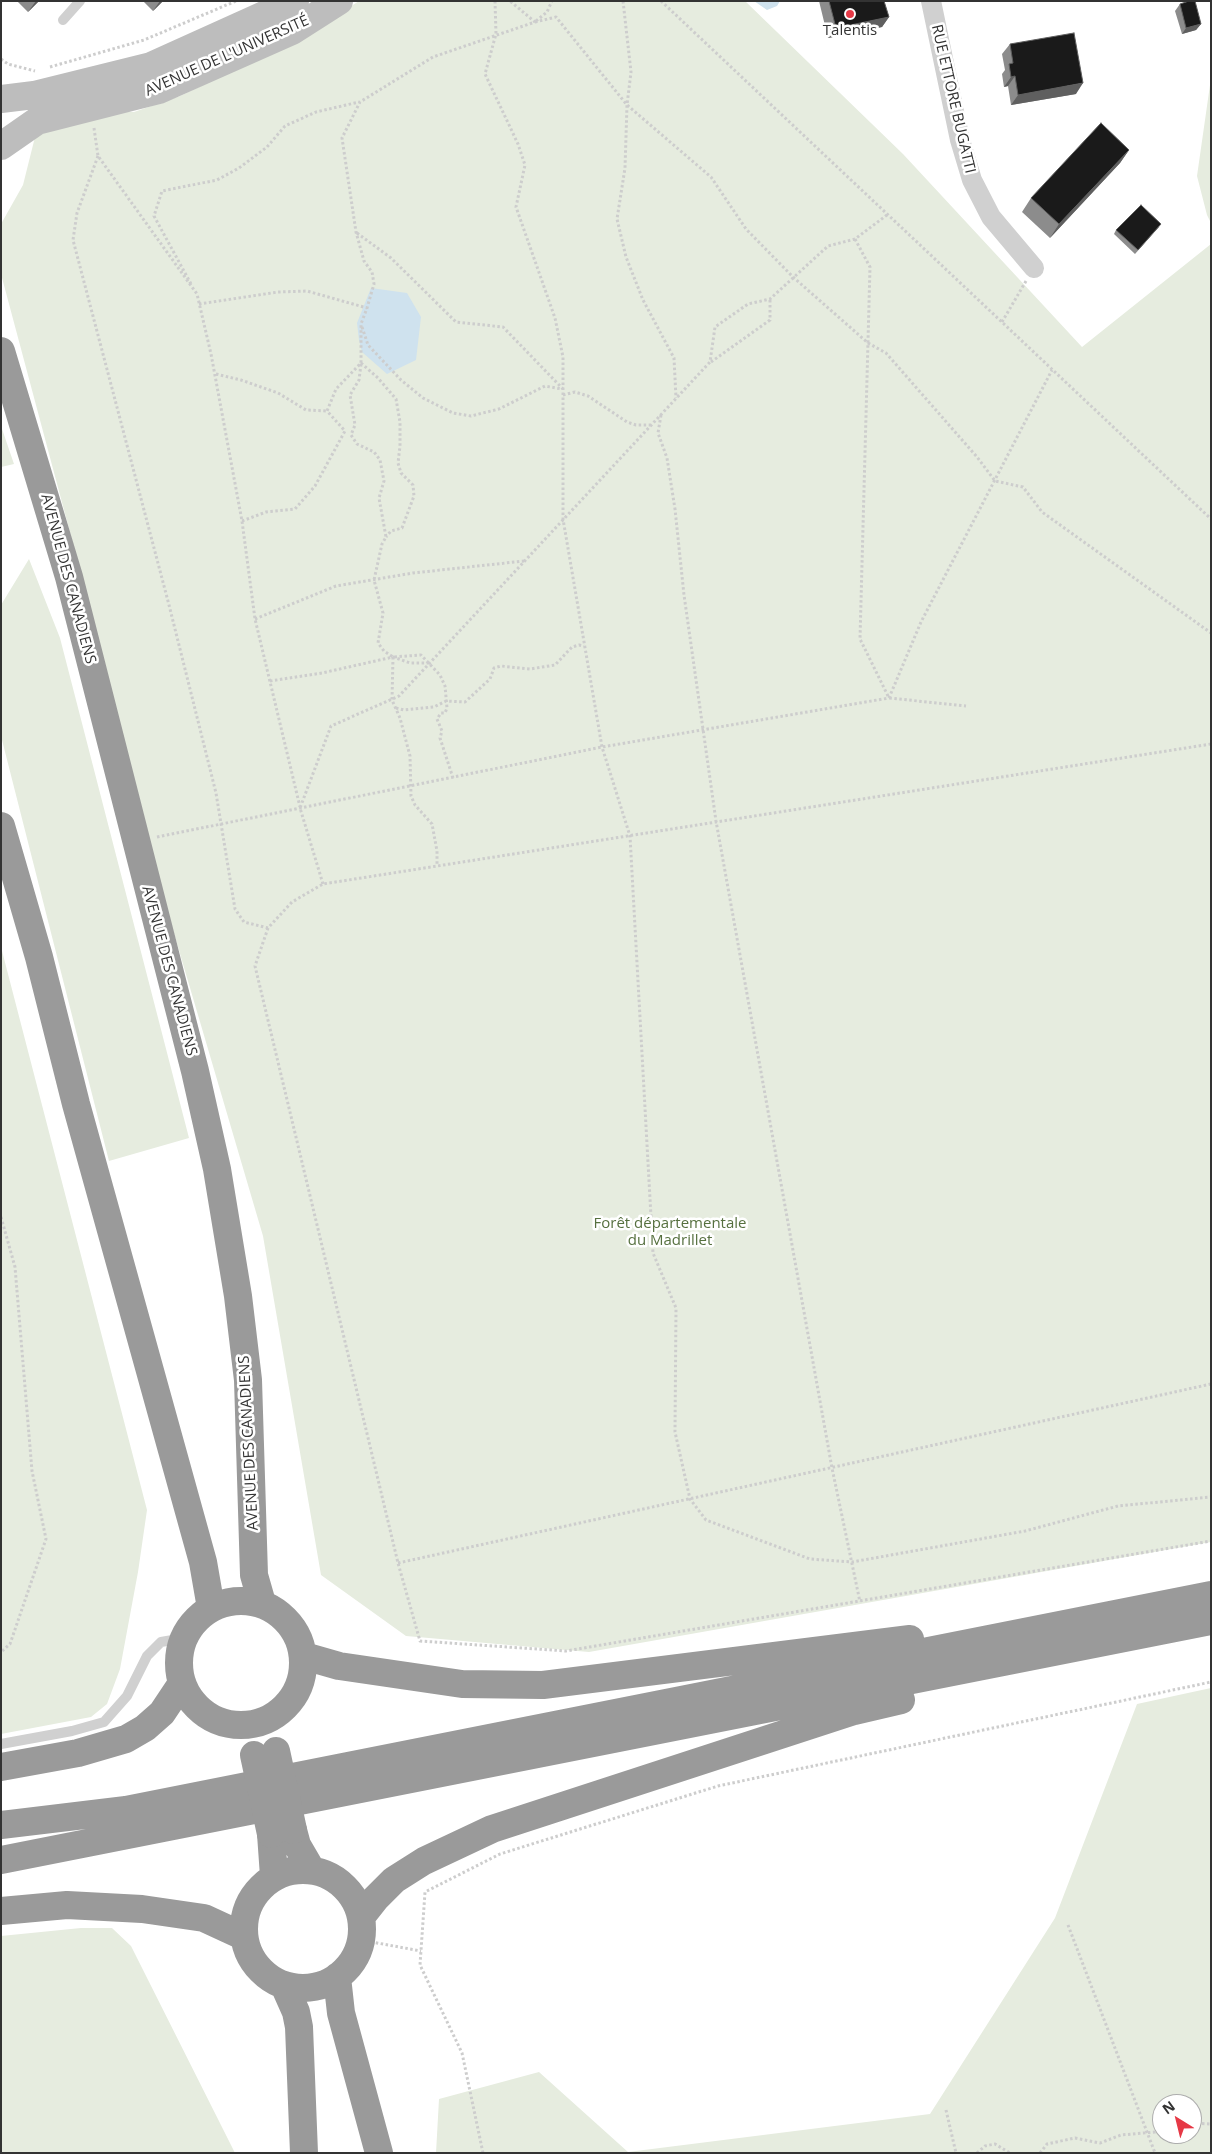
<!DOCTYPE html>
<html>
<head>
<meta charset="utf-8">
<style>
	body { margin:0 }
	#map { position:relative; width:1212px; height:2154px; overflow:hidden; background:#fff; font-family:"Open Sans",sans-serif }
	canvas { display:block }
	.frame { position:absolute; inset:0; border:2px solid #333; pointer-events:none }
	.north { position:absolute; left:1152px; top:2094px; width:50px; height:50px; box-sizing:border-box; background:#fff; border:1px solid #adadad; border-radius:50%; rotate:324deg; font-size:14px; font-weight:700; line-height:20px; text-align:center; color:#333 }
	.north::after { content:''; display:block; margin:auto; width:18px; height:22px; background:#e63946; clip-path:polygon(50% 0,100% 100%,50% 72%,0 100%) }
</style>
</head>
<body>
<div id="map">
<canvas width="1212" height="2154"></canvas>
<div class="frame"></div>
<div class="north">N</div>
</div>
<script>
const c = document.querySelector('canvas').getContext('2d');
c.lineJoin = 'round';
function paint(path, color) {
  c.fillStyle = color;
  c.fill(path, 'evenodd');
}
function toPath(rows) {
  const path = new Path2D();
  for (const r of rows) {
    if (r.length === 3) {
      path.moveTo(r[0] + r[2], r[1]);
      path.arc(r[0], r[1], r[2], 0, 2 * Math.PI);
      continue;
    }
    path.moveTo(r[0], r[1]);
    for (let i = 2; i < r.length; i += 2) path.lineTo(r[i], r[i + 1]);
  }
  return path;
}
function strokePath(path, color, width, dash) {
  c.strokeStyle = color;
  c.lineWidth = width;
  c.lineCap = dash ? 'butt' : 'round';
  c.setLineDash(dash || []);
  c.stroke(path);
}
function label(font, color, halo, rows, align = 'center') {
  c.font = font + ' "Open Sans",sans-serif';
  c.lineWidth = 5;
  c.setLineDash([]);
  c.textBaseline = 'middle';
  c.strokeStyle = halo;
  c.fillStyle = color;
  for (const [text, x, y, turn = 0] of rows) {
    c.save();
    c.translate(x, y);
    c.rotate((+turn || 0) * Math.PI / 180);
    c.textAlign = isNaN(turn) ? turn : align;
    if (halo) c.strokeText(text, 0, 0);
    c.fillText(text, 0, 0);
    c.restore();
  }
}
paint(toPath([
	[359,1,745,1,903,154,1082,347,1211,244,1211,1542,589,1652,406,1636,321,1575,263,1236,163,896,103,656,1,274,1,224,23,185,36,133,111,111,134,112,180,96,302,38],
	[1211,78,1211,223,1207,215,1197,176],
	[1,426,14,464,1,467],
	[29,559,60,638,189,1138,109,1161,1,736,1,605],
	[1,947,147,1510,138,1572,120,1669,107,1704,91,1717,1,1734],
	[1211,1688,1211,2153,436,2153,439,2099,539,2072,628,2152,930,2114,1055,1918,1137,1704],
	[1162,2104,1192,2104,1192,2134,1162,2134],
	[81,1928,112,1928,131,1946,235,2153,1,2153,1,1936]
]), '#e6ecdf');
paint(toPath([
	[754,1,780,1,777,6,767,10],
	[371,288,407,293,421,317,416,360,387,374,362,352,359,340,357,323]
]), '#cfe2ee');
strokePath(toPath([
	[495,1,496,34,485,74,518,144,525,165,516,207,555,318,563,357,563,519,602,747,630,836,653,1253,676,1308,675,1432,690,1499,706,1520,810,1559,852,1562,1025,1531,1118,1506,1211,1497],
	[623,1,631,72,627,105,625,168,617,219,626,257,643,300,674,358,676,398],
	[661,1,1211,519],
	[536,21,547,12,552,1],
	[535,22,556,17,627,105,711,177,746,229,793,277,868,343,886,353,977,457,995,481,1023,487,1042,512,1211,633],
	[1,59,8,64,35,71],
	[50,67,144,40,236,1],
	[94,128,98,156,197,294,211,354,242,521,255,619,300,807],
	[98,156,77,213,73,240,169,605,216,793,235,909,244,922,268,928],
	[357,233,391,258,456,322,503,327,563,389],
	[855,239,870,267,860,639,889,698,966,706],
	[191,284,154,216,162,191,217,180,239,168,267,147,285,126,316,112,359,102],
	[199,304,278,292,307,291,367,308],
	[1002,322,1026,281],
	[362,327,368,345,401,380,423,398,453,413,471,416,499,409,545,386,562,389],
	[711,362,770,320,770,299],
	[361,363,378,378,396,399,400,422,400,446,398,463,401,473,413,485,414,496,402,528,391,531,386,537],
	[361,364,359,380,350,395,355,425,351,435,357,444,374,452,380,460,384,481,379,498,386,537,382,544,374,580,383,613,378,643,384,651,393,657,421,655,440,675,445,686,447,708,445,713,441,713,437,719,442,731,440,738,453,778],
	[216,374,241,380,278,393,306,410,327,411],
	[563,395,575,392,588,396,627,422,636,425,652,425],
	[661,415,658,433,667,458,675,509,684,595,716,821,832,1468,860,1602],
	[242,521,266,512,295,509,315,486,345,431,327,411,336,389,361,363,361,324,367,308,374,284,372,272,364,261,356,232,342,138,360,102,433,57,535,22,510,1],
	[255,619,336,586,413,573,524,561],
	[393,657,392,700,400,718,410,756,411,796,415,805,432,824,437,851,437,866],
	[270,681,322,673,393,657,410,663,429,663],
	[396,708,404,710,434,707,446,701,465,702,490,679,494,668,501,666,530,669,555,665,572,647,579,645,584,646],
	[1211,744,323,884,292,902,268,928,255,966,398,1563,420,1641,566,1651,1211,1541],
	[157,837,602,747,889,698,921,622,1052,370],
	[323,884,300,808,331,726,399,696,710,362,715,327,748,304,770,299,828,246,855,239,887,215],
	[1,1217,15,1267,32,1471,46,1539,10,1644,1,1652],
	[398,1563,1211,1384],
	[1068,1925,1155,2153],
	[361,1940,421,1951],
	[946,2110,956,2153],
	[1192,2123,1211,2124],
	[483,2153,462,2053,420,1965,425,1892,500,1854,718,1786,1211,1682],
	[977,2153,985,2146,995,2144,1010,2153],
	[1040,2153,1047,2144,1075,2138,1100,2143,1121,2135,1155,2132,1162,2128]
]), '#cdcdcd', 3, [2.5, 2.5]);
strokePath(toPath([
	[63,20,80,1],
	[1,1744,72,1731,104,1722,127,1696,147,1656,161,1642,184,1638]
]), '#d0d0d0', 10);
strokePath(toPath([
	[931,1,960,140,972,180,991,217,1034,268]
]), '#d0d0d0', 20);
strokePath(toPath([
	[1,99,34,95,151,66,295,1],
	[1,146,37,121,159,90,292,31,339,1]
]), '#bdbdbd', 28);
strokePath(toPath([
	[1,351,69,577,195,1071,217,1169,238,1296,248,1380,254,1575,262,1603],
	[1,826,39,957,76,1104,203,1562,211,1608],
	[241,1663,62],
	[304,1656,339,1666,462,1684,543,1685,910,1639],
	[1,1767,78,1753,126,1739,145,1728,162,1713,182,1683],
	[1,1825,126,1810,1211,1595],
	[293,1830,297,1845,311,1869],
	[271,1834,274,1876],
	[1,1860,1211,1621],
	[303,1929,59],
	[1,1911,67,1905,142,1909,204,1918,243,1936],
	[361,1917,376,1898,394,1880,424,1861,492,1829,854,1711,901,1700],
	[337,1977,341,2013,379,2153],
	[284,1985,296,2012,299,2027,304,2153]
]), '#9a9a9a', 28);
strokePath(toPath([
	[276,1751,293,1830],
	[254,1755,271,1834]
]), '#9a9a9a', 28);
paint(toPath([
	[17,1,39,1,28,12],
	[143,1,163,1,153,11],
	[819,1,884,1,889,17,882,27,828,38],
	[1180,4,1201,24,1196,30,1182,34,1175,11],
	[1010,44,1076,94,1011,105,1008,86,1004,87,1002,74,1005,70,1002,54],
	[1129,150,1120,163,1050,238,1022,212,1031,198],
	[1159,227,1135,254,1114,234,1116,230]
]), '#8c8c8c');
paint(toPath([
	[36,1,39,1,28,12],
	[160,1,163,1,153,11],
	[889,17,882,27,828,38,836,28],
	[1201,24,1196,30,1182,34,1186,28],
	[1015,76,1008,86,1004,87,1011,77],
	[1083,83,1076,94,1011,105,1018,95],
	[1129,150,1120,163,1050,238,1059,224]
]), '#5f5f5f');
const building = toPath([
	[829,1,884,1,889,17,836,28,829,1],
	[1189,1,1195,1,1201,24,1186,28,1180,4,1189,1],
	[1074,33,1083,83,1018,95,1015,76,1011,77,1009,64,1013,63,1010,44,1074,33],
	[1101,123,1129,150,1059,224,1031,198,1101,123],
	[1141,205,1161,224,1138,250,1116,230,1141,205]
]);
paint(building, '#1a1a1a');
strokePath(building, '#5f5f5f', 1);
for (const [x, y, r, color] of [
	[850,14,5,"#e63946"]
]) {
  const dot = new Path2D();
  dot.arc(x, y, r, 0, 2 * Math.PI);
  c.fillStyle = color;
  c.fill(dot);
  strokePath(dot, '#fff', 2);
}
label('15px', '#333', '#fff', [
	["Talentis",850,31]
]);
label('15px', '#333', '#fff', [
	["AVENUE DE L'UNIVERSITÉ",227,56,-24],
	["RUE ETTORE BUGATTI",953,99,77],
	["AVENUE DES CANADIENS",68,579,75],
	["AVENUE DES CANADIENS",169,971,75],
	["AVENUE DES CANADIENS",249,1443,-93]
]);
label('15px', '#56703f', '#fff', [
	["Forêt départementale",670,1224],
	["du Madrillet",670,1241]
]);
</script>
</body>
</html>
